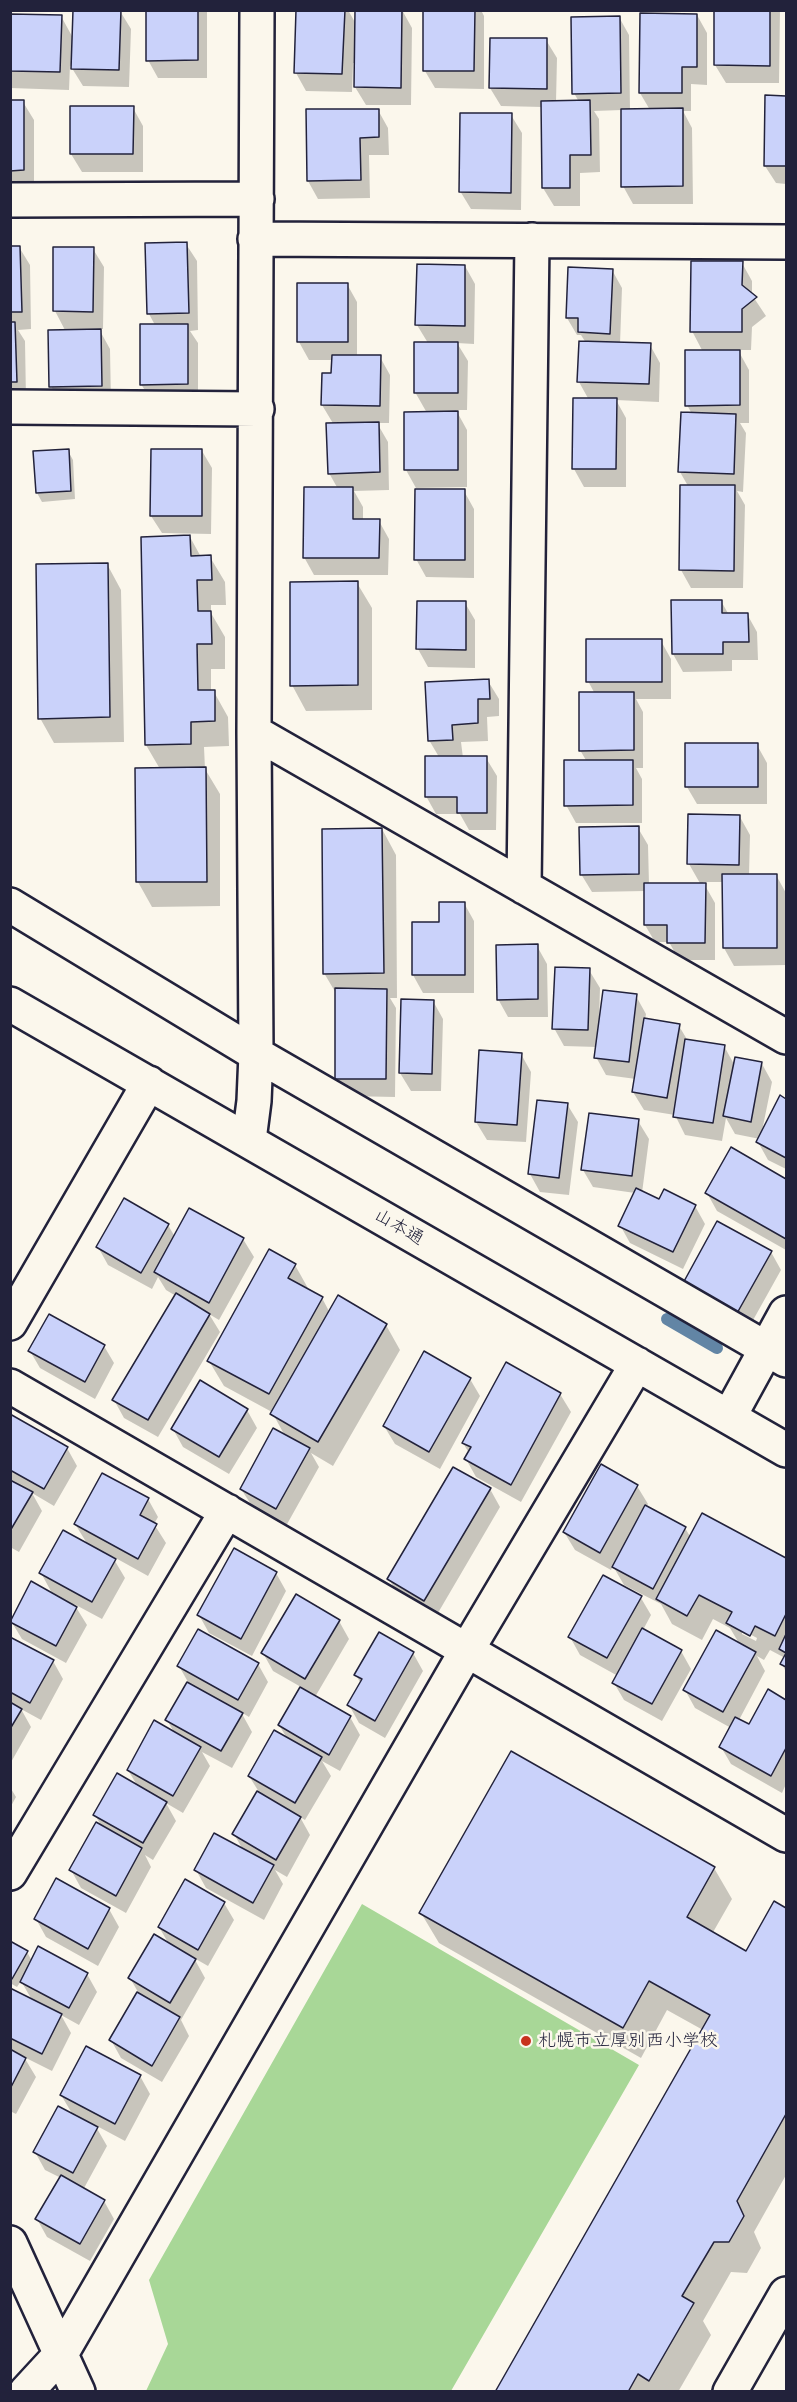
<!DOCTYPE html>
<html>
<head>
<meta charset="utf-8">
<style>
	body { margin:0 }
	#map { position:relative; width:797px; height:2402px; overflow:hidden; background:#fbf7ec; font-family:Delius,sans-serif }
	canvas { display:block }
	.frame { position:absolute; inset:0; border:12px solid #22223b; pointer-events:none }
</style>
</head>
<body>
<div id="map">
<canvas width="797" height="2402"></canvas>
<div class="frame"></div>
</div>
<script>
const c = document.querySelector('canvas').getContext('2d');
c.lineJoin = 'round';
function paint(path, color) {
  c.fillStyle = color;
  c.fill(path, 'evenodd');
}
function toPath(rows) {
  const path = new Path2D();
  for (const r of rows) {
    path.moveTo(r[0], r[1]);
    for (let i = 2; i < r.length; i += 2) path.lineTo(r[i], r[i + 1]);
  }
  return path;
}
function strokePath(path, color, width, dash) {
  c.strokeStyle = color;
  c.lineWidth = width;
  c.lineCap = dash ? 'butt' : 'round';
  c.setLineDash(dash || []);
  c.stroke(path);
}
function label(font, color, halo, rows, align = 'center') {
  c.font = font + ' Delius,"Klee One",sans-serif';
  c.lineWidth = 5;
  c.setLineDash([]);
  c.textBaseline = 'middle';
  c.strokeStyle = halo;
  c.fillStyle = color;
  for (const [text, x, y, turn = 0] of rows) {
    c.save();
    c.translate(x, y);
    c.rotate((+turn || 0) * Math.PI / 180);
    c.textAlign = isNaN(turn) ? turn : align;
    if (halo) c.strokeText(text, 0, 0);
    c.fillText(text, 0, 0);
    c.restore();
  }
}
paint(toPath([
	[362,1904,639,2065,451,2391,146,2391,168,2344,149,2280]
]), '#a8d797');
paint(toPath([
	[147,10,207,10,207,78,158,78,148,60],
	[298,10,348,10,356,24,402,10,412,28,411,105,366,105,355,87,356,63,353,63,352,92,306,91,296,73],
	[425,10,481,10,484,16,484,89,435,88,425,71],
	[716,10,780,10,779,83,726,83,715,65],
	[120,11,131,29,129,87,83,86,70,65,69,90,10,88,10,15,61,16,73,38],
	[697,15,707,33,707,85,691,84,691,111,683,111,692,128,693,204,633,204,623,186,622,110,594,111,599,119,600,172,580,173,580,206,554,206,543,188,542,107,501,106,490,88,546,40,557,58,556,102,579,102,574,93,619,17,629,35,630,110,650,110,640,93],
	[766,97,786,97,786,184,776,183,765,166],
	[10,102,23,102,34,120,34,188,10,188],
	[133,108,143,126,143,172,82,172,71,154],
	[378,110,388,128,389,155,369,155,370,198,318,199,308,181],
	[511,115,522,133,521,210,471,209,460,191],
	[186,244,197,261,198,330,190,331,198,343,198,402,152,402,141,384,155,325,149,314],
	[19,247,30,265,31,329,18,330,25,341,26,399,10,400,10,248],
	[55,248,93,249,104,267,103,329,99,329,110,349,111,403,61,404,51,386,66,332,55,311],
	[742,263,752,281,752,295,766,316,752,327,751,350,738,350,749,370,749,423,740,423,746,433,743,492,737,491,745,505,743,588,691,588,681,570,688,486,680,472,692,414,687,405,703,352,692,331],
	[465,266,475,284,474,344,457,343,468,361,467,410,456,410,467,430,467,487,416,488,406,470,427,413,415,392,428,343,417,325],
	[612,270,622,288,620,344,650,345,660,363,659,402,616,400,626,418,626,487,584,487,574,469,589,400,579,382,586,343,581,335,577,335,567,318],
	[347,284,357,302,357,356,380,357,390,375,389,423,377,423,388,442,389,490,354,491,363,507,363,521,379,521,389,539,388,575,314,575,304,557,338,489,329,473,334,425,322,405,333,375,333,360,309,360,299,342],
	[68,451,73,460,75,499,42,502,37,493],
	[202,451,212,468,211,534,162,533,151,516],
	[464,491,474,509,474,578,426,577,416,559],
	[190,537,201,557,210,557,225,582,226,605,211,605,211,613,225,637,225,669,211,669,211,692,214,692,228,717,229,746,204,747,205,769,220,794,220,906,152,907,138,882,137,769,160,769,146,745,142,538],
	[107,564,121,590,124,742,54,743,40,718],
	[357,583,372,608,372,710,306,711,292,685],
	[721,601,729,615,747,614,757,632,758,660,732,660,732,671,683,672,673,654,672,602],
	[418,602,465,603,475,620,475,668,428,667,418,649],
	[661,641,671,659,671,699,636,699,643,712,643,768,636,768,642,779,642,823,576,823,566,805,587,762,580,750,595,694,588,681],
	[488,681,499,699,499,716,487,717,488,741,461,742,463,758,486,758,497,776,496,830,469,830,460,814,436,814,426,796,439,757,429,740],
	[757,745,767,763,767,804,697,804,687,787],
	[740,817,750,835,749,875,776,875,786,893,786,965,734,966,724,948,723,882,703,882,715,903,715,960,679,960,669,942,655,942,645,925,645,891,592,892,581,874,638,828,648,845,649,884,701,885,689,864],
	[382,829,396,855,397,998,390,998,396,1008,395,1097,347,1096,336,1079,337,995,324,973],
	[464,903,474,921,474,993,423,993,413,975,413,923,441,923],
	[537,946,547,964,548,1017,508,1017,498,999],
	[589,970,600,988,599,1020,636,996,646,1014,645,1020,679,1026,688,1041,724,1046,735,1066,762,1064,772,1082,762,1131,780,1097,786,1100,786,1169,768,1160,758,1142,760,1139,735,1134,726,1118,722,1141,685,1135,675,1115,644,1110,633,1092,636,1079,606,1075,596,1057,597,1047,564,1046,554,1028],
	[433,1001,443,1019,441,1091,411,1091,400,1073],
	[521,1054,531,1072,526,1142,487,1140,476,1122],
	[567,1104,578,1122,569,1195,540,1192,530,1174],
	[638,1121,649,1139,642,1193,659,1201,695,1206,705,1224,683,1269,630,1243,620,1225,635,1193,593,1187,583,1170],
	[732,1149,786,1180,786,1250,717,1211,707,1193],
	[168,1225,175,1237,243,1239,254,1257,219,1320,209,1314,220,1332,158,1437,124,1418,114,1400,176,1296,166,1290,158,1277,152,1289,108,1265,98,1247],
	[771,1252,781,1270,747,1331,694,1303],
	[295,1265,309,1290,322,1298,330,1313,386,1325,400,1350,333,1466,311,1453,319,1467,286,1526,252,1506,241,1489,285,1436,272,1412,224,1386,209,1361],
	[104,1346,114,1363,95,1399,40,1368,30,1351],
	[470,1379,480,1396,440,1469,395,1444,384,1426],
	[560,1394,571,1412,521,1502,476,1477,466,1459,469,1453,463,1443],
	[247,1410,257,1428,229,1474,183,1447,173,1429],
	[10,1416,67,1448,77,1466,54,1506,32,1493,42,1511,19,1552,10,1547],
	[637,1486,648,1504,646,1507,685,1528,691,1538,703,1515,786,1560,786,1672,782,1664,785,1658,770,1650,764,1660,757,1656,765,1671,739,1720,750,1726,769,1691,786,1701,786,1784,782,1793,731,1764,721,1747,731,1728,695,1708,685,1690,740,1645,730,1628,713,1619,702,1640,672,1624,661,1604,624,1585,613,1566,611,1570,575,1550,564,1532],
	[742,1630,757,1638,756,1641,742,1634],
	[490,1489,500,1507,435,1618,399,1597,389,1579],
	[148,1499,158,1517,154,1524,166,1543,148,1576,112,1556,125,1578,102,1619,74,1604,87,1625,66,1663,22,1639,11,1621,53,1595,41,1573,88,1545,75,1524],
	[276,1573,286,1591,252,1656,209,1633,199,1615],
	[641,1598,651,1615,643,1630,681,1651,691,1669,662,1721,624,1700,614,1683,618,1676,580,1655,570,1637],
	[339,1621,349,1639,315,1697,350,1717,360,1735,340,1771,322,1761,331,1776,305,1820,300,1817,310,1835,287,1877,275,1870,283,1884,264,1920,206,1888,196,1870,243,1850,234,1834,259,1792,249,1776,288,1740,279,1725,301,1687,273,1671,263,1653],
	[10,1639,53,1661,63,1679,41,1720,21,1709,31,1727,10,1764],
	[413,1653,423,1671,385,1738,359,1723,349,1705,361,1684,356,1675],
	[258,1664,268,1682,249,1717,241,1712,252,1732,232,1768,202,1752,210,1766,183,1813,166,1803,176,1821,153,1860,145,1855,151,1867,126,1913,81,1888,71,1870,102,1827,95,1815,138,1787,128,1770,175,1734,167,1720,188,1682,179,1666],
	[511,1753,714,1868,732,1899,712,1934,747,1953,775,1903,786,1910,786,2175,754,2232,761,2248,747,2273,731,2272,703,2321,711,2335,678,2392,497,2392,703,2030,667,2010,641,2058,439,1943,421,1913],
	[10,1787,16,1797,10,1808],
	[224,1903,234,1920,208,1966,194,1958,205,1978,181,2020,189,2036,162,2082,121,2058,111,2040,138,1992,130,1978,170,1946,159,1927],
	[109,1909,119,1927,98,1966,46,1937,36,1919],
	[10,1943,27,1952,32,1961,87,1974,97,1992,79,2025,61,2015,71,2033,52,2071,24,2057,36,2077,16,2114,10,2111,10,1989,32,2000,21,1981,17,1987,10,1983],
	[140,2076,150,2094,125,2141,95,2125,107,2146,83,2190,104,2201,114,2219,90,2261,47,2237,37,2219,61,2178,45,2170,35,2152,73,2115,61,2095]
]), '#0003');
strokePath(toPath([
	[667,1319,717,1348]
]), '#6285a5', 12);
const building = toPath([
	[73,10,121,10,119,70,71,69,73,10],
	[146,10,198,10,198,60,146,61,146,10],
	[296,10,345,10,342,74,294,73,296,10],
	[355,10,402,10,401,88,354,87,355,10],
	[423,10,475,10,474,71,423,71,423,10],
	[714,10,770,10,770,66,714,65,714,10],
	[640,13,697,14,697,67,682,67,682,93,639,93,640,13],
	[10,14,62,15,60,72,10,71,10,14],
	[620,16,621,93,572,94,571,17,620,16],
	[490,38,547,38,547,89,489,88,490,38],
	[765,95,786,96,786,166,764,166,765,95],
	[10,100,24,100,24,170,10,171,10,100],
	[590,100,591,155,570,155,570,188,542,188,541,101,590,100],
	[70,106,134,106,133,154,70,154,70,106],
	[683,108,683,186,621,187,621,109,683,108],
	[306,109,379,109,379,137,360,138,361,180,307,181,306,109],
	[460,113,512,113,511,193,459,192,460,113],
	[187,242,189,313,147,314,145,243,187,242],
	[10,246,20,246,22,312,10,312,10,246],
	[53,247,94,247,93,312,53,311,53,247],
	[691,261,743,261,742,285,757,297,742,309,742,332,690,332,691,261],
	[417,264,465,265,465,326,415,325,417,264],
	[568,267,613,269,610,334,578,332,578,318,566,318,568,267],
	[297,283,348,283,348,342,297,342,297,283],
	[10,322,15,322,17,382,10,382,10,322],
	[140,324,188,324,188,384,140,385,140,324],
	[101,329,102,386,49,387,48,330,101,329],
	[579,341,651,343,649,384,577,382,579,341],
	[414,342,458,342,458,393,414,393,414,342],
	[685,350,740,350,740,405,685,406,685,350],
	[332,355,381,355,380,406,321,405,322,373,331,373,332,355],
	[573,398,617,398,616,469,572,469,573,398],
	[458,411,458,470,404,470,404,412,458,411],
	[681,412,736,414,734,474,678,472,681,412],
	[379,422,380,472,328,474,326,423,379,422],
	[69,449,71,491,36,493,33,451,69,449],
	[151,449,202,449,202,516,150,516,151,449],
	[680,485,735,485,734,571,679,570,680,485],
	[304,487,353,487,353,519,380,519,379,558,303,558,304,487],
	[415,489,465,489,465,560,414,560,415,489],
	[190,535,191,556,211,555,212,580,197,580,198,611,211,611,212,644,197,644,198,690,215,690,215,721,191,722,191,744,145,745,141,537,190,535],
	[108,563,110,717,38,719,36,564,108,563],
	[358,581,358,685,290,686,290,582,358,581],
	[671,600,722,600,722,613,748,613,749,642,723,642,723,654,672,654,671,600],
	[417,601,466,601,466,650,416,649,417,601],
	[586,639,662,639,662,682,586,682,586,639],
	[489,679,490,699,478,699,478,723,452,725,453,740,428,741,425,682,489,679],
	[579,692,634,692,634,750,579,751,579,692],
	[685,743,758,743,758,787,685,787,685,743],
	[425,756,487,756,487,813,457,813,457,797,425,797,425,756],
	[564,760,633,760,633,805,564,806,564,760],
	[206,767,207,882,136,882,135,768,206,767],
	[688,814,740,815,739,865,687,864,688,814],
	[639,826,639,874,580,875,579,827,639,826],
	[382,828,384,973,323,974,322,829,382,828],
	[722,874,777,874,777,948,723,948,722,874],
	[644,883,706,883,705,943,667,943,667,925,644,925,644,883],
	[439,902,465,902,465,975,412,975,412,922,439,922,439,902],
	[538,944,538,999,497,1000,496,945,538,944],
	[555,967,590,968,588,1030,552,1029,555,967],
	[335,988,387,989,386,1079,335,1079,335,988],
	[603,990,637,994,629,1062,594,1058,603,990],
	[401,999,434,1000,432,1074,399,1073,401,999],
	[644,1018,680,1024,667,1098,632,1092,644,1018],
	[685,1039,725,1045,713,1123,673,1117,685,1039],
	[479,1050,522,1053,517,1125,475,1122,479,1050],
	[735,1057,762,1062,751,1122,723,1116,735,1057],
	[780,1095,786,1099,786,1158,756,1142,780,1095],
	[537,1100,568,1103,559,1178,528,1174,537,1100],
	[589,1113,639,1119,632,1176,581,1170,589,1113],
	[731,1147,786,1179,786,1239,705,1193,731,1147],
	[636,1188,659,1199,664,1189,696,1205,673,1252,618,1226,636,1188],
	[124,1198,169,1224,141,1273,96,1247,124,1198],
	[189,1208,244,1238,209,1303,154,1272,189,1208],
	[717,1221,772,1251,736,1315,682,1285,717,1221],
	[269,1249,296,1264,288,1278,323,1297,269,1394,207,1361,269,1249],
	[176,1293,210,1314,148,1420,112,1400,176,1293],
	[338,1295,387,1324,318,1442,270,1414,338,1295],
	[49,1314,105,1345,85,1382,28,1351,49,1314],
	[424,1351,471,1378,429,1452,383,1426,424,1351],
	[506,1362,561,1393,511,1485,464,1459,471,1447,462,1443,506,1362],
	[200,1380,248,1409,219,1457,171,1429,200,1380],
	[10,1414,68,1447,44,1489,10,1470,10,1414],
	[273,1428,310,1448,276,1509,240,1489,273,1428],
	[601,1464,638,1485,600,1553,563,1532,601,1464],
	[453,1467,491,1488,424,1601,387,1579,453,1467],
	[102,1473,149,1498,140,1515,157,1524,138,1559,74,1524,102,1473],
	[10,1480,33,1492,10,1531,10,1480],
	[645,1505,686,1527,653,1589,612,1567,645,1505],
	[702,1513,786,1558,786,1614,775,1636,755,1626,750,1636,726,1623,732,1612,699,1595,687,1616,656,1599,702,1513],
	[63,1530,116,1559,92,1602,39,1573,63,1530],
	[234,1548,277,1572,241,1639,197,1615,234,1548],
	[603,1575,642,1596,607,1658,568,1637,603,1575],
	[31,1581,77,1607,56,1646,10,1622,31,1581],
	[296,1594,340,1620,305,1679,261,1653,296,1594],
	[642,1628,682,1650,652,1704,612,1683,642,1628],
	[198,1629,259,1663,238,1700,177,1666,198,1629],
	[716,1630,756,1652,723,1712,683,1690,716,1630],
	[379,1632,414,1652,375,1721,347,1705,362,1679,354,1675,379,1632],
	[786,1634,786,1667,780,1664,786,1653,779,1649,786,1634],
	[10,1637,54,1660,30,1703,10,1692,10,1637],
	[187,1682,243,1713,221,1751,165,1720,187,1682],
	[300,1687,351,1716,329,1755,278,1725,300,1687],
	[768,1689,786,1700,786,1748,771,1776,719,1747,735,1717,749,1724,768,1689],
	[10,1702,22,1709,10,1729,10,1702],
	[154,1720,201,1747,173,1796,127,1770,154,1720],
	[274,1730,322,1757,295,1803,248,1776,274,1730],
	[511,1751,715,1867,687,1917,746,1951,774,1901,786,1908,786,2114,737,2201,744,2216,729,2242,714,2242,682,2296,694,2303,649,2381,638,2374,628,2392,495,2392,710,2015,649,1981,623,2028,419,1913,511,1751],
	[117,1773,167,1802,143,1843,93,1815,117,1773],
	[257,1791,301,1817,276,1860,232,1834,257,1791],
	[96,1822,142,1848,116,1896,69,1870,96,1822],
	[214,1833,274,1865,253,1903,194,1870,214,1833],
	[56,1878,110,1908,88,1949,34,1919,56,1878],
	[185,1879,225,1902,198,1950,158,1927,185,1879],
	[154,1934,196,1959,170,2003,128,1978,154,1934],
	[10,1941,28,1951,12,1979,10,1978,10,1941],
	[38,1946,88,1973,69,2008,20,1982,38,1946],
	[10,1988,62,2014,42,2054,10,2038,10,1988],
	[137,1992,180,2017,152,2066,109,2040,137,1992],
	[86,2046,141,2075,115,2124,60,2095,86,2046],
	[10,2049,26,2058,10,2089,10,2049],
	[58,2106,98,2127,73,2173,33,2152,58,2106],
	[61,2175,105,2200,80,2244,35,2219,61,2175]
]);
paint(building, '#cad2fa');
strokePath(building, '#22223b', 1.5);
const minor = toPath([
	[10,200,257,199],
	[255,239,786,242],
	[10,407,257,409],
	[254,732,786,1037],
	[524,887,532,240],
	[10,905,256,1054,786,1360],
	[10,1004,786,1450],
	[249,1140,254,1101,256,1054,254,732,257,10],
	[10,1323,149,1083],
	[10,1386,786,1835],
	[729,1417,786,1313],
	[10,1873,227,1511],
	[10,2243,78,2392],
	[26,2392,61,2354,467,1650,637,1364],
	[730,2392,786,2294]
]);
strokePath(minor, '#22223b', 38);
strokePath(minor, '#fbf7ec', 33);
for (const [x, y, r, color] of [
	[526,2041,6,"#c8321e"]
]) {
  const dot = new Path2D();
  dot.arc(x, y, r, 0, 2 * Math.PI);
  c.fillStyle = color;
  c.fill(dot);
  strokePath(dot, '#fbf7ec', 2);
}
label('18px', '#22223b', '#fbf7ec', [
	["山本通",399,1227,30]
]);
label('18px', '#22223b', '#fbf7ec', [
	["札幌市立厚別西小学校",538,2041]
], 'left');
</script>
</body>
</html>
